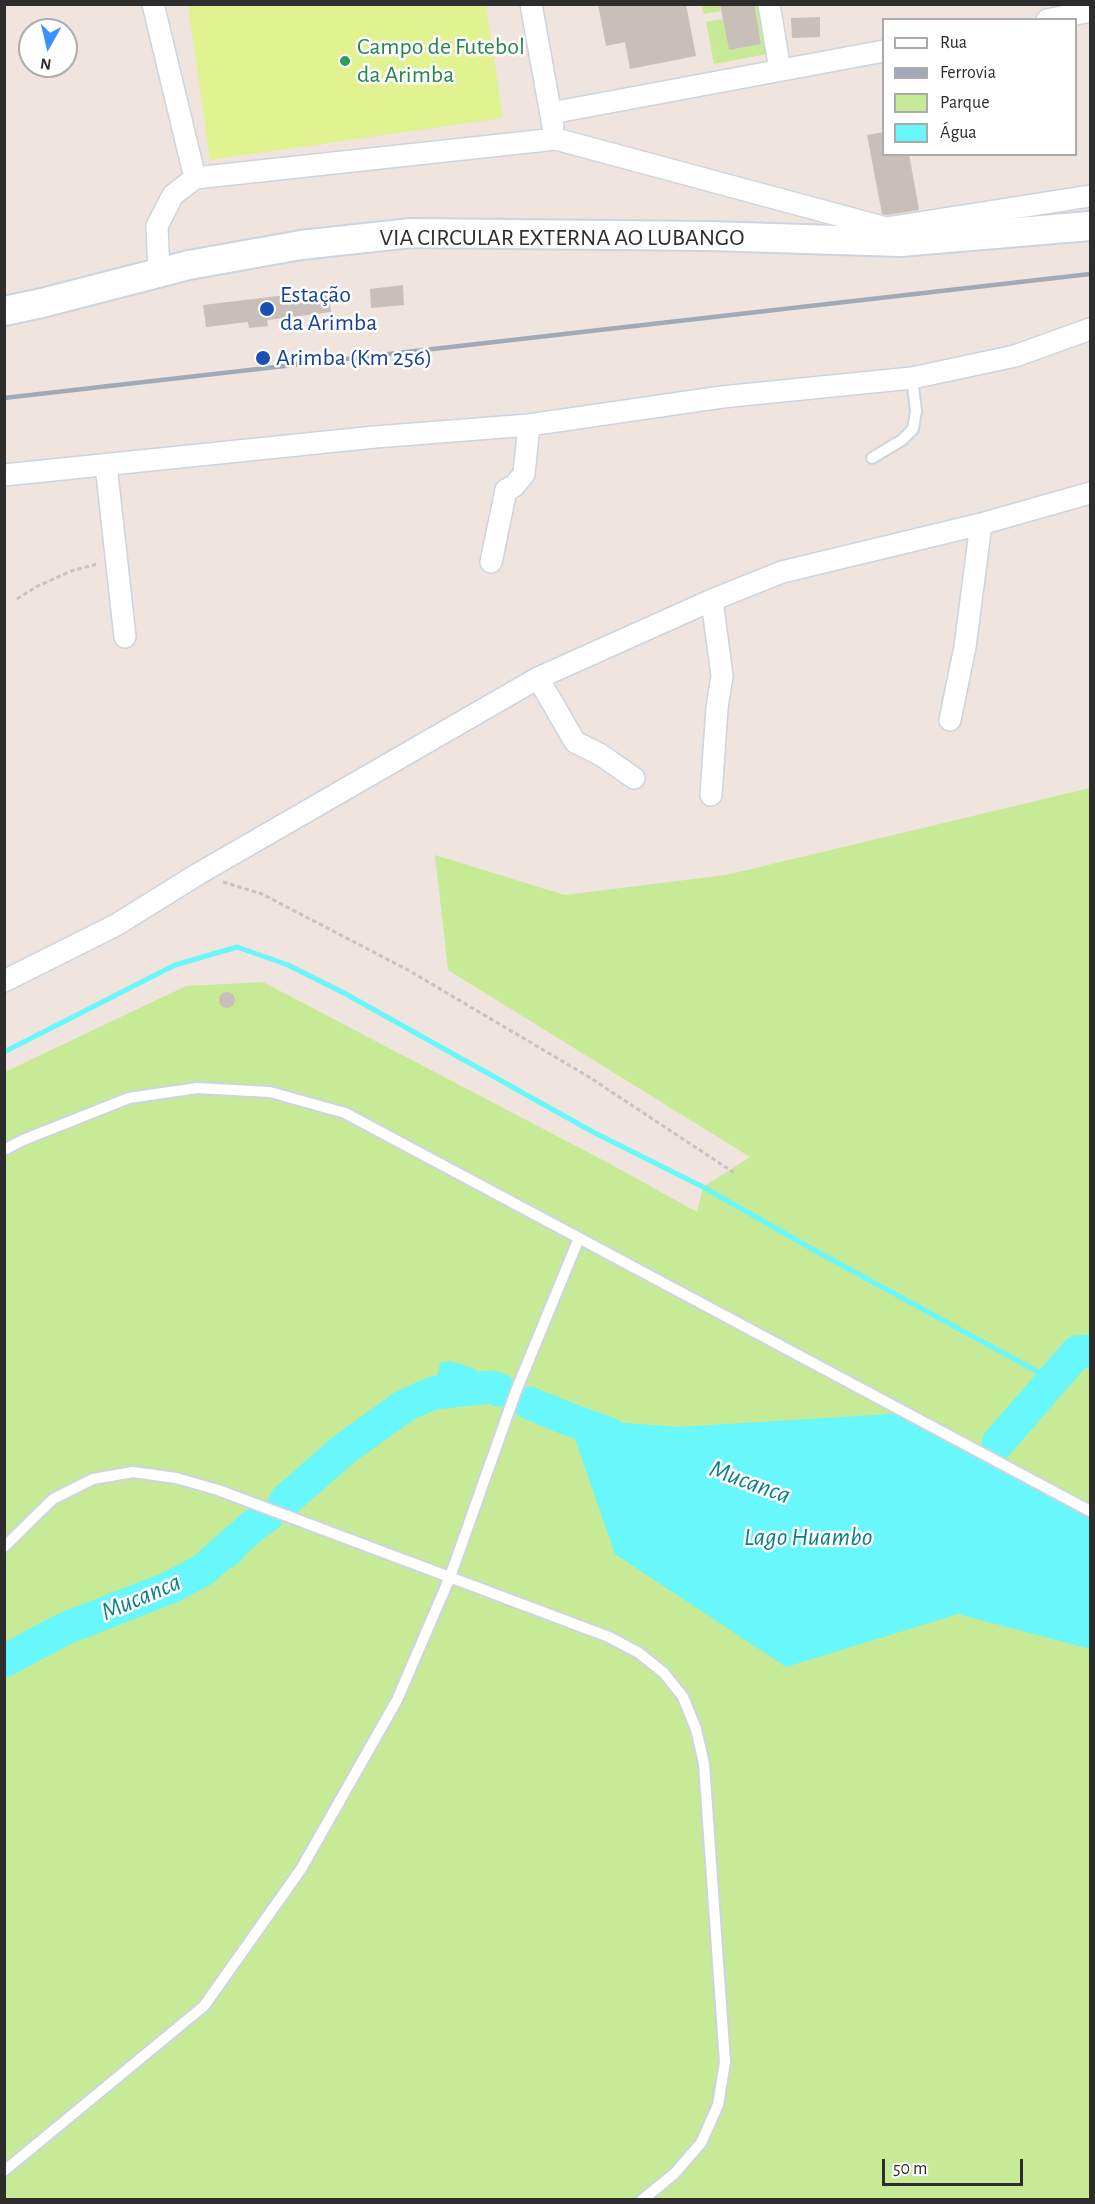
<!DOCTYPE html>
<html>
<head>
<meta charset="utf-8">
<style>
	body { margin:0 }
	#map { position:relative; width:1095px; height:2204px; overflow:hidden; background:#efe4de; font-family:"Alegreya Sans",sans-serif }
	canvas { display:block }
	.frame { position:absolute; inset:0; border:6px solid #2d2d2d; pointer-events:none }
	.legend { position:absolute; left:882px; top:18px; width:195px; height:138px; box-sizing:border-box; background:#fff; border:2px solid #ababab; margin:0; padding:8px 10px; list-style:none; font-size:18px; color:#2d2d2d }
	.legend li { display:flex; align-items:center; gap:12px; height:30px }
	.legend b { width:30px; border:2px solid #ababab }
	.north { position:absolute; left:18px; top:18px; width:60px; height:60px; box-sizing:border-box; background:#fff; border:2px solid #ababab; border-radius:50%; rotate:188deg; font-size:16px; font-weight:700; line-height:24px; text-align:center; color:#2d2d2d }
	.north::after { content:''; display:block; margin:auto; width:21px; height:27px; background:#3b90ff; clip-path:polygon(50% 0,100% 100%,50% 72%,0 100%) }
	.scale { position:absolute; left:882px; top:2159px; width:141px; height:27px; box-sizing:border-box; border:3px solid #2d2d2d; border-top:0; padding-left:8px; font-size:18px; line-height:21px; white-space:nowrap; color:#2d2d2d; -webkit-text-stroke:4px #fff; paint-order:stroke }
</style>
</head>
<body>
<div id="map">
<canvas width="1095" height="2204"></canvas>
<div class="frame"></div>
<ul class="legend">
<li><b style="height:8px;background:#fff"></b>Rua</li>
<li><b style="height:8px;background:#a0a9b9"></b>Ferrovia</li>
<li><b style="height:16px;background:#c7ea96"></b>Parque</li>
<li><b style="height:16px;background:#68f7fa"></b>Água</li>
</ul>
<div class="north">N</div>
<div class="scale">50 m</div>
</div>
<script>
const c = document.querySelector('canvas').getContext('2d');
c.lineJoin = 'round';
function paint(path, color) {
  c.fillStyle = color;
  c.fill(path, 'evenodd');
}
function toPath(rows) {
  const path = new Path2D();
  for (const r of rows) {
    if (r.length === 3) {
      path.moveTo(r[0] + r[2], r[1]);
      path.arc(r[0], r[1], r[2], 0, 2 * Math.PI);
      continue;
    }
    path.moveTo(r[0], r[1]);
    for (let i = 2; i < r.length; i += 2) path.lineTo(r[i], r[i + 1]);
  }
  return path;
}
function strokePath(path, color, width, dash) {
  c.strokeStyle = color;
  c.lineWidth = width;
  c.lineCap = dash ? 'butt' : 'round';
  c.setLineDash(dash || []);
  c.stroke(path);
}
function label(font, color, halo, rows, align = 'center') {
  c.font = font + ' "Alegreya Sans",sans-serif';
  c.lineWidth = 5;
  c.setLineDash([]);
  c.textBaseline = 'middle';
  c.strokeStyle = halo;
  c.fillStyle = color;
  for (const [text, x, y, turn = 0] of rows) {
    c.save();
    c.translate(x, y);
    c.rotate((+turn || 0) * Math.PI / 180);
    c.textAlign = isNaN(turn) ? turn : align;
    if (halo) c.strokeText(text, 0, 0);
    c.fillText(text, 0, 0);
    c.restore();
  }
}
paint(toPath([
	[702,5,720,5,721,11,704,14],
	[754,5,758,5,767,54,714,64,706,22,723,19,729,50,761,44],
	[1090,788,1090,2199,5,2200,5,1072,186,986,263,982,612,1165,697,1212,703,1187,750,1157,448,970,435,855,565,895,726,875]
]), '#c7ea96');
paint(toPath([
	[188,5,486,5,503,118,210,160]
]), '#e1f291');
paint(toPath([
	[450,1361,475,1369,491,1387,488,1396,481,1400,463,1401,433,1393,440,1363],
	[907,1413,1090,1511,1090,1649,958,1614,786,1667,615,1554,568,1419,679,1427],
	[242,1522,254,1525,254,1535,243,1559,233,1567,221,1566,209,1574,203,1570,204,1564,212,1553,216,1537,227,1526]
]), '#68f7fa');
strokePath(toPath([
	[4,1052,175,965,237,947,288,965,344,993,593,1132,703,1187,814,1250,1053,1380]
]), '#68f7fa', 5);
strokePath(toPath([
	[529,1403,568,1419,610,1434],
	[998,1443,1077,1352,1090,1351],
	[286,1500,343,1450,404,1406,433,1393,491,1387,500,1390],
	[4,1661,64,1629,171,1587,203,1570,254,1525,267,1516]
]), '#68f7fa', 33);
paint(toPath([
	[598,4,686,4,696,56,630,69,625,42,606,46],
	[720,4,754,4,761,44,729,50],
	[820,17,820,37,792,38,791,18],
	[884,132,884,154,909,154,919,210,887,215,882,214,867,135],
	[403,285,404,305,371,308,370,289],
	[328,290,331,312,267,320,268,326,249,328,248,322,206,327,203,305],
	[227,1000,8]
]), '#c8bfb9');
const lane = toPath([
	[872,458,902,440,913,429,916,411,912,378],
	[4,1150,23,1140,129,1098,197,1088,270,1092,345,1113,1090,1511],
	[4,1547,53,1499,93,1479,133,1472,176,1478,218,1490,609,1637,639,1653,664,1673,683,1697,696,1729,704,1764,725,2062,718,2105,701,2143,674,2174,642,2200],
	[4,2171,204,2006,301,1869,397,1700,450,1577,516,1391,579,1238]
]);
const street = toPath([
	[153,4,195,178],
	[531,4,553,126],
	[769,4,780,70],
	[1047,20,1090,11],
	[551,113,884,51],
	[159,273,157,226,173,195,195,178,556,139,886,228,1090,196],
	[106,465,125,637],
	[4,475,375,437,529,425,722,397,912,378,1015,356,1090,329],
	[491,562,506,490,514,486,524,474,529,425],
	[538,678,575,742,601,755,634,778],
	[950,720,965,647,981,524],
	[711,795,717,708,722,676,712,600],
	[4,981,116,925,198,874,538,678,712,600,782,572,981,524,1090,493]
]);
const secondary = toPath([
	[4,311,42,303,189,265,301,245,411,233,710,236,900,242,1090,226]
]);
strokePath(lane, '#ccd4df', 14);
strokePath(street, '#ccd4df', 24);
strokePath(secondary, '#ccd4df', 32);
strokePath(toPath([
	[17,599,36,587,71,571,97,564],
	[223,882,262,894,408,970,589,1077,736,1174]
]), '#c4c4c4', 3, [4.5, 3]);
strokePath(lane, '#fff', 10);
strokePath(street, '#fff', 21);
strokePath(secondary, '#fff', 28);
strokePath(toPath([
	[4,398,1090,274]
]), '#a0a9b9', 4.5);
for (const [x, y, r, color] of [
	[345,61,6,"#2e9e5b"],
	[267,309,8,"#1a4fb4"],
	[263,358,8,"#1a4fb4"]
]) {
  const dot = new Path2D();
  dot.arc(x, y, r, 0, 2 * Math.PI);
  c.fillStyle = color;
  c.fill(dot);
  strokePath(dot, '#fff', 2);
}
label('24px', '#27864d', '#fff', [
	["Campo de Futebol",357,47],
	["da Arimba",357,75]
], 'left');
label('24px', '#2d2d2d', '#fff', [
	["VIA CIRCULAR EXTERNA AO LUBANGO",562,238]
]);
label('24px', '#164399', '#fff', [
	["Estação",280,295],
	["da Arimba",280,323],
	["Arimba (Km 256)",276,358]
], 'left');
label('italic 26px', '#04808e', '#fff', [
	["Mucanca",750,1482,20],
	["Lago Huambo",808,1537],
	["Mucanca",141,1597,-23]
]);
</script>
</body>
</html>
